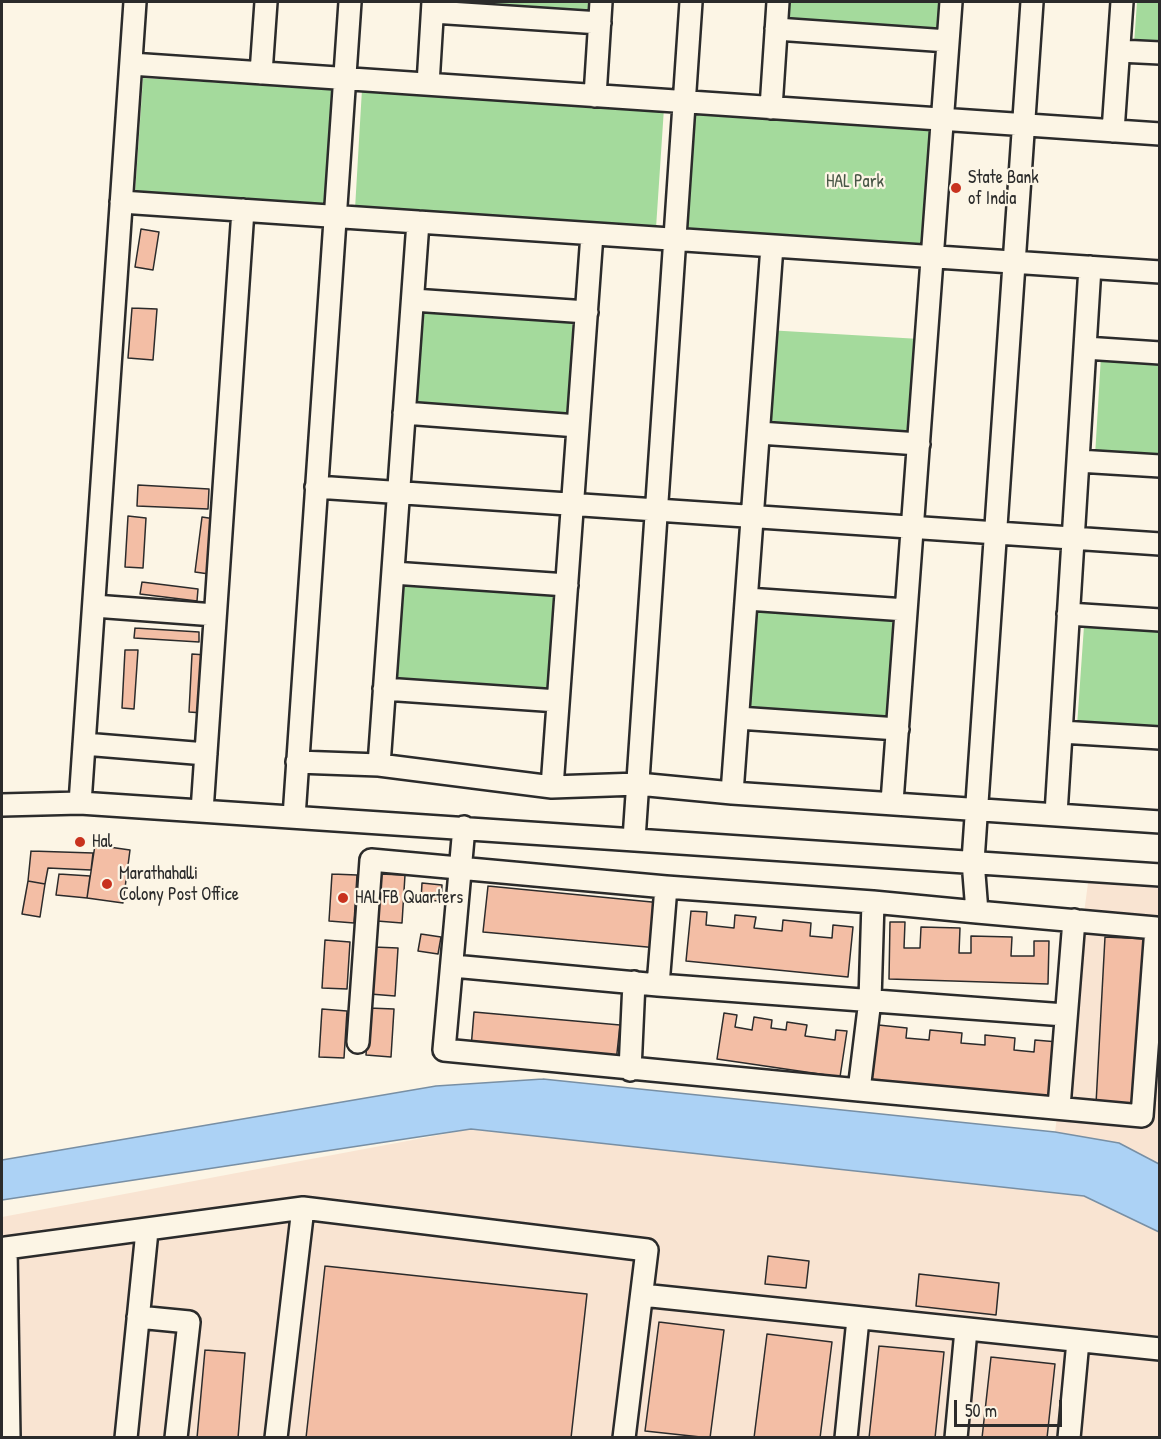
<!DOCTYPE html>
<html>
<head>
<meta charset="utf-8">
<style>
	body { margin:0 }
	#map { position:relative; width:1161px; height:1439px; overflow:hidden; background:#fcf5e5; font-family:"Patrick Hand",sans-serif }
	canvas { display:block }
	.frame { position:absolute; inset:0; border:3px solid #2b2b2b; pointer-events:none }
	.scale { position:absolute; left:954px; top:1400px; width:108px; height:27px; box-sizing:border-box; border:3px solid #2b2b2b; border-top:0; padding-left:8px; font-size:18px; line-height:21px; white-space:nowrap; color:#2b2b2b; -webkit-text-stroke:4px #fcf5e5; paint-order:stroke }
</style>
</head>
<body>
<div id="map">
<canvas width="1161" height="1439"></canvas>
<div class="frame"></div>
<div class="scale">50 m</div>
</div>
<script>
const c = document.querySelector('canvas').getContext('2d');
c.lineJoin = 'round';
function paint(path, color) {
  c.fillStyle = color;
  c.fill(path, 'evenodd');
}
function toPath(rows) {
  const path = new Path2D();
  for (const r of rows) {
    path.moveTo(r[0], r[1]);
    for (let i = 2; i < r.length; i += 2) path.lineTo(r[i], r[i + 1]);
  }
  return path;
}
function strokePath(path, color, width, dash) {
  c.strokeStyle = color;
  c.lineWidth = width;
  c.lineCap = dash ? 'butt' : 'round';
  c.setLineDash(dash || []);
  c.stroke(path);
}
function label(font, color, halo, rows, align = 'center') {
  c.font = font + ' "Patrick Hand",sans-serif';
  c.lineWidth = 4.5;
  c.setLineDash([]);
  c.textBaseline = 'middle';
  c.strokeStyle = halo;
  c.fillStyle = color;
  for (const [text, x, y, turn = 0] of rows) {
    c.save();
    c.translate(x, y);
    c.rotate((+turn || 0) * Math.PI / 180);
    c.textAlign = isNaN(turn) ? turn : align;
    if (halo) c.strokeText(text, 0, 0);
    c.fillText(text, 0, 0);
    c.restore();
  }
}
paint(toPath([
	[1088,883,1159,888,1159,1164,1119,1143,1055,1132],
	[471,1129,1084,1196,1159,1232,1159,1437,2,1438,2,1217]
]), '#f9e4d2');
paint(toPath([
	[440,2,593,2,593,11],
	[790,2,943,2,941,32,789,23],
	[1137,2,1159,2,1159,45,1134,44],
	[143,78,335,90,327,205,135,193],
	[362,89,664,108,656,228,355,209],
	[694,114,930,129,923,245,687,230],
	[421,308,573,318,567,418,414,408],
	[767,330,920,339,913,439,761,430],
	[1101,356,1159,360,1159,460,1095,456],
	[403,583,555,593,549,693,396,683],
	[751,610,903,620,897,720,745,711],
	[1084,626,1159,631,1159,731,1077,726]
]), '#a4da9c');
const water = toPath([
	[543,1079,1055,1132,1119,1143,1159,1164,1159,1232,1084,1196,471,1129,2,1200,2,1160,436,1086,543,1079]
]);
paint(water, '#acd2f5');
strokePath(water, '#788fa4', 1.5);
const building = toPath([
	[141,229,159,232,153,270,135,267,141,229],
	[132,308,157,309,153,360,128,358,132,308],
	[138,485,209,489,208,509,137,506,138,485],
	[128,516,146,518,143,568,125,567,128,516],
	[202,517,215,519,209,574,195,572,202,517],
	[142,582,198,589,197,601,140,594,142,582],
	[135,628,199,632,199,642,134,638,135,628],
	[125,650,138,650,134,709,122,708,125,650],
	[192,654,206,655,203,713,189,712,192,654],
	[95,845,130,850,123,903,87,898,95,845],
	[31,851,93,853,91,870,48,868,45,884,28,881,31,851],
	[59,874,90,876,87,898,56,895,59,874],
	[332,874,357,875,354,923,329,921,332,874],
	[380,874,405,875,402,923,377,921,380,874],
	[28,881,45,884,40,917,22,914,28,881],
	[422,883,442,885,441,901,421,900,422,883],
	[488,886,662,903,658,948,483,932,488,886],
	[691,911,707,912,706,925,734,928,735,915,756,917,754,928,782,931,783,920,811,923,810,936,832,938,833,925,853,927,848,977,686,961,691,911],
	[890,922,905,922,904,948,920,948,921,927,960,928,959,953,971,953,971,936,1012,937,1011,956,1034,956,1034,941,1049,941,1048,984,889,979,890,922],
	[421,934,441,937,438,954,418,951,421,934],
	[1105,937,1148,939,1139,1106,1096,1104,1105,937],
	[325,940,350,942,347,989,322,988,325,940],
	[373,947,398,948,395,996,370,994,373,947],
	[369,1008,394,1009,391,1057,366,1055,369,1008],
	[322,1009,347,1011,344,1058,319,1057,322,1009],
	[474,1012,620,1025,616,1062,471,1048,474,1012],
	[724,1013,737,1015,735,1027,752,1030,754,1017,772,1020,771,1028,786,1030,787,1022,807,1025,805,1036,835,1040,836,1030,847,1031,840,1077,717,1059,724,1013],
	[869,1024,907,1028,906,1038,929,1040,930,1030,962,1033,961,1043,985,1045,985,1035,1015,1038,1014,1050,1034,1052,1035,1040,1058,1042,1052,1105,863,1087,869,1024],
	[768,1256,809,1261,806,1288,765,1284,768,1256],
	[325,1266,587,1294,571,1438,306,1438,325,1266],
	[919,1274,999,1283,996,1315,916,1306,919,1274],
	[659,1322,724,1330,710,1438,645,1431,659,1322],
	[767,1334,832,1342,820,1438,754,1438,767,1334],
	[879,1346,944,1352,935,1438,869,1438,879,1346],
	[205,1350,245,1353,238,1438,197,1438,205,1350],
	[991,1357,1055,1364,1047,1438,982,1438,991,1357]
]);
paint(building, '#f3bea5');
strokePath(building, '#2b2b2b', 1.5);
const minor = toPath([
	[433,12,600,23],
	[776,29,948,41],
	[1119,51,1160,53],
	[131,64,1160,134],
	[261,73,266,2],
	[428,84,433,2],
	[595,96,601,2],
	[771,108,778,2],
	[1113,131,1122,2],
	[121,202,1160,272],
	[413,300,587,312],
	[1085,348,1160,353],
	[404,413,578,426],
	[759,433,919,444],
	[1078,461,1160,466],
	[316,487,1160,544],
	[393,573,567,585],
	[747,599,906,610],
	[94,606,215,615],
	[1068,614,1160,620],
	[384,689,558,701],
	[738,718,898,729],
	[1061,732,1160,738],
	[84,744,206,754],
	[297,762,379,765,552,787,638,784,732,793,1160,822],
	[379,765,418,222],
	[552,787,592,234],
	[732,793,772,246],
	[892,802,951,2],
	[80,803,135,2],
	[2,805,80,803,1160,875],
	[202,811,243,210],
	[1056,814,1090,267],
	[294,817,350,2],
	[464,827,444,1050,859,1090,870,1000,873,902,977,912,973,861,1032,2],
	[634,839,691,2],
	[453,966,658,985,1065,1015],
	[658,985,666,887],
	[358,1042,371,860,666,887,873,902],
	[630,1070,634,982],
	[859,1090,1142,1116,1156,928,977,912],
	[1059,1107,1074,920],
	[642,1295,1160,1349],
	[138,1317,189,1322,176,1438],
	[9,1438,6,1248,303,1208,647,1250,624,1438],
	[126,1438,147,1231],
	[276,1438,303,1208],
	[846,1438,858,1319],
	[956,1438,966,1330],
	[1069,1438,1078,1341]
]);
strokePath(minor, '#2b2b2b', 26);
strokePath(minor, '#fcf5e5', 21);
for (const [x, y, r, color] of [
	[956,188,6,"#c8321e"],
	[80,842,6,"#c8321e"],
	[107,884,6,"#c8321e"],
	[343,898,6,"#c8321e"]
]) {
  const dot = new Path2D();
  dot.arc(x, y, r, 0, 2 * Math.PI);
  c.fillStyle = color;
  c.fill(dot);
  strokePath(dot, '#fcf5e5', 2);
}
label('18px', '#2b2b2b', '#fcf5e5', [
	["State Bank",968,178],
	["of India",968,199],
	["Hal",92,842],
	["Marathahalli",119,874],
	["Colony Post Office",119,895],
	["HAL FB Quarters",355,898]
], 'left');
label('18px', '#495747', '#fcf5e5', [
	["HAL Park",855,182]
]);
</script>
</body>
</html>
